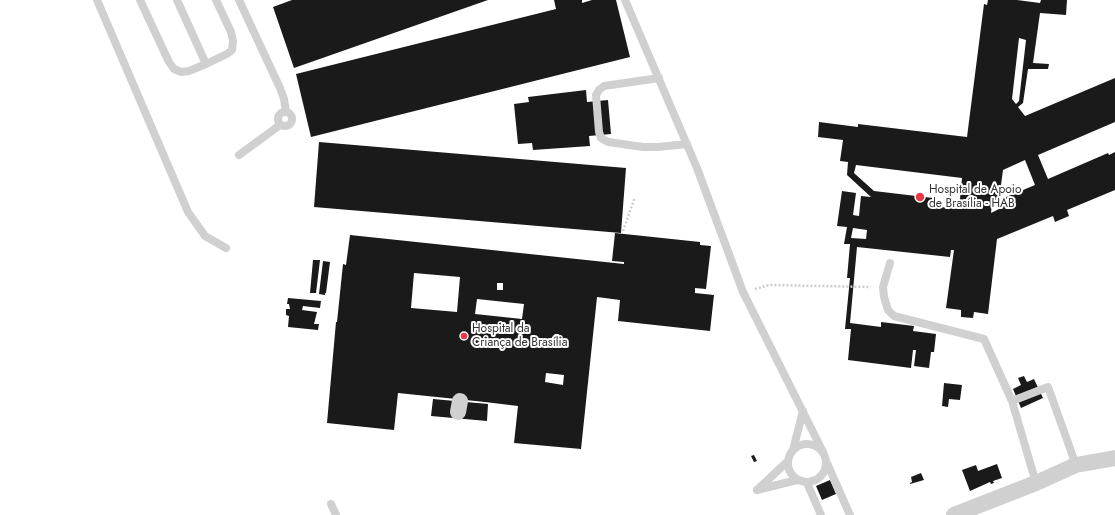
<!DOCTYPE html>
<html>
<head>
<meta charset="utf-8">
<style>
	body { margin:0 }
	canvas { display:block; background:#fff }
</style>
</head>
<body>
<canvas width="1115" height="515"></canvas>
<script>
const c = document.querySelector('canvas').getContext('2d');
c.lineJoin = 'round';
function paint(path, color) {
  c.fillStyle = color;
  c.fill(path, 'evenodd');
}
function toPath(rows) {
  const path = new Path2D();
  for (const r of rows) {
    if (r.length === 3) {
      path.moveTo(r[0] + r[2], r[1]);
      path.arc(r[0], r[1], r[2], 0, 2 * Math.PI);
      continue;
    }
    path.moveTo(r[0], r[1]);
    for (let i = 2; i < r.length; i += 2) path.lineTo(r[i], r[i + 1]);
  }
  return path;
}
function strokePath(path, color, width, dash) {
  c.strokeStyle = color;
  c.lineWidth = width;
  c.lineCap = dash ? 'butt' : 'round';
  c.setLineDash(dash || []);
  c.stroke(path);
}
function label(font, color, halo, rows, align = 'center') {
  c.font = font + ' Jost,sans-serif';
  c.lineWidth = 4;
  c.setLineDash([]);
  c.textBaseline = 'middle';
  c.strokeStyle = halo;
  c.fillStyle = color;
  for (const [text, x, y, turn = 0] of rows) {
    c.save();
    c.translate(x, y);
    c.rotate((+turn || 0) * Math.PI / 180);
    c.textAlign = isNaN(turn) ? turn : align;
    if (halo) c.strokeText(text, 0, 0);
    c.fillText(text, 0, 0);
    c.restore();
  }
}
paint(toPath([
	[292,0,488,0,294,68,273,7],
	[554,0,582,0,582,3,592,0,616,0,630,57,311,137,296,74,556,9],
	[988,0,1017,0,1040,3,1041,0,1067,0,1066,15,1040,13,1033,63,1049,64,1048,69,1028,69,1023,103,1018,107,1025,116,1115,78,1115,122,1038,155,1048,179,1108,153,1109,155,1115,152,1115,190,1067,210,1069,216,1055,222,1053,216,997,239,988,314,974,312,973,318,961,317,961,310,946,308,954,250,951,250,950,257,857,247,850,323,881,327,881,322,914,326,913,331,936,334,934,352,931,352,929,368,914,366,916,350,913,350,911,368,848,360,851,329,845,329,850,278,847,278,850,244,844,244,847,227,837,226,842,191,856,193,853,215,859,216,861,196,871,197,847,175,848,162,840,161,843,140,818,137,819,122,858,127,858,124,967,137,984,4,987,5],
	[1019,38,1026,40,1019,101,1016,104,1012,99],
	[1025,160,1035,185,999,200,1003,170],
	[856,165,962,178,959,209,932,206,933,198,874,191,854,173],
	[992,204,998,204,999,209,991,213],
	[853,228,867,230,866,239,851,238],
	[586,90,587,102,608,100,611,134,589,136,590,146,533,150,532,143,518,144,514,104,529,102,528,97],
	[319,142,626,168,621,233,314,207],
	[615,233,700,242,700,245,711,246,706,289,695,288,695,293,714,295,710,331,618,321,620,300,597,297,581,449,514,443,518,406,485,402,398,393,394,430,327,423,336,322,337,322,343,264,346,265,350,235,624,264,624,262,612,261],
	[414,273,460,277,457,312,411,308],
	[497,283,503,283,503,290,497,290],
	[477,299,524,304,522,319,475,314],
	[546,373,564,375,563,385,545,382],
	[313,260,320,260,316,293,310,293],
	[323,261,330,262,326,293,325,293,325,295,319,294],
	[288,298,321,301,320,308,303,306,302,310,317,312,314,324,319,324,318,330,288,327,289,316,286,315,286,309,290,309,289,304,287,304],
	[1024,376,1027,382,1034,379,1043,398,1021,408,1013,389,1021,385,1018,378],
	[944,383,962,385,960,400,949,399,948,407,942,406],
	[433,399,488,404,487,421,431,416],
	[754,455,757,461,754,462,751,456],
	[997,464,1002,478,993,481,994,483,991,484,990,482,970,491,962,470,976,465,978,471],
	[921,473,924,480,910,484,910,483,912,482,911,477],
	[830,480,836,494,822,500,816,486]
]), '#1a1a1a');
strokePath(toPath([
	[623,231,635,197],
	[755,289,769,285,871,287]
]), '#cdcdcd', 2.5, [2, 2]);
strokePath(toPath([
	[97,0,188,212,205,236,226,248],
	[140,0,169,62,174,69,181,72,189,71,206,64],
	[177,0,206,64,227,54,232,50,233,41,231,32,216,0],
	[239,0,280,88,284,99,286,112],
	[625,0,697,168,743,292,823,452],
	[659,78,604,86,599,90,596,95,599,132,601,138,608,142,643,147,658,147,687,144],
	[285,119,7],
	[239,155,280,125],
	[890,263,883,287,884,297,888,310,894,316,984,339,1012,401,1036,483],
	[1012,401,1048,387,1076,465],
	[807,463,19],
	[793,450,803,411],
	[827,463,850,515],
	[807,483,821,515],
	[757,490,788,461],
	[757,490,797,480],
	[331,504,336,515]
]), '#d0d0d0', 8);
strokePath(toPath([
	[458,412,460,401],
	[954,515,1036,483,1076,465,1115,458]
]), '#d0d0d0', 16);
for (const [x, y, r, color] of [
	[920,197,5,"#e63946"],
	[464,336,4,"#e63946"]
]) {
  const dot = new Path2D();
  dot.arc(x, y, r, 0, 2 * Math.PI);
  c.fillStyle = color;
  c.fill(dot);
  strokePath(dot, '#fff', 1.5);
}
label('12px', '#333', '#fff', [
	["Hospital de Apoio",929,190],
	["de Brasília - HAB",929,204],
	["Hospital da",472,329],
	["Criança de Brasília",472,343]
], 'left');
</script>
</body>
</html>
